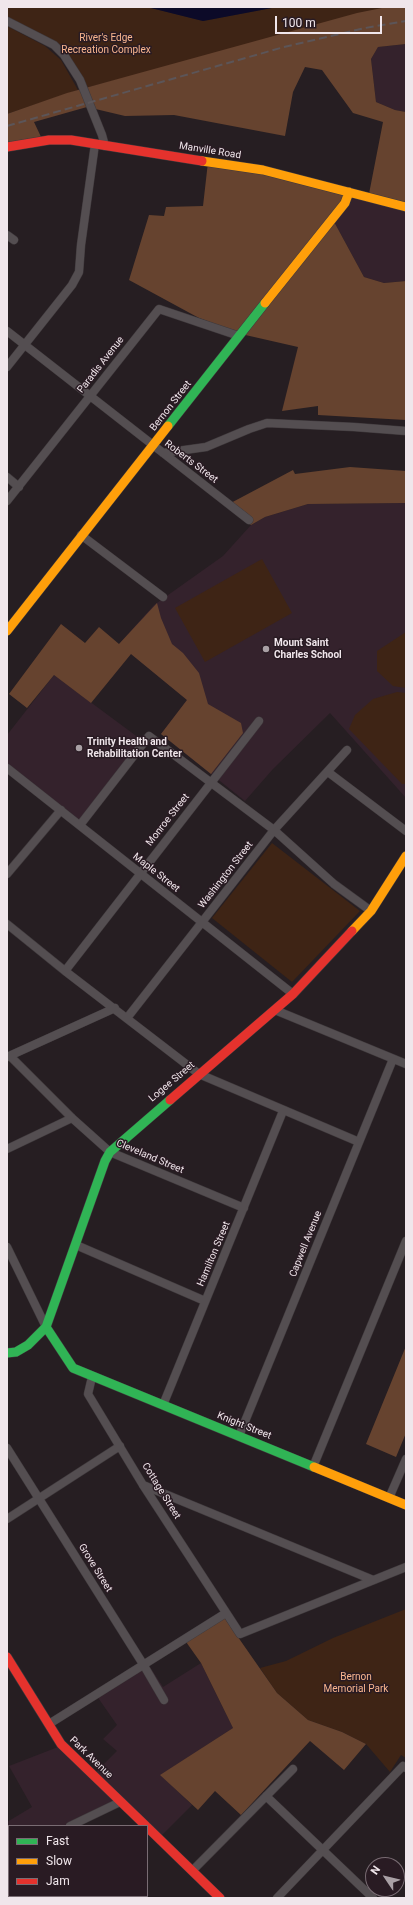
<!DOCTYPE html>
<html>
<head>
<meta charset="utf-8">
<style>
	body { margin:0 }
	#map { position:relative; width:413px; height:1905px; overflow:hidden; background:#261e22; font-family:Roboto,sans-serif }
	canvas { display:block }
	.frame { position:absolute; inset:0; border:8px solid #f0e6eb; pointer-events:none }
	.legend { position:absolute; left:8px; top:1825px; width:140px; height:72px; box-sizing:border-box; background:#291b23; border:1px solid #796c73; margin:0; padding:5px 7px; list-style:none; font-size:12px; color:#f0e6eb }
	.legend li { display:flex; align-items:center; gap:8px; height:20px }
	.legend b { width:20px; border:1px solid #796c73 }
	.north { position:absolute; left:365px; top:1857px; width:40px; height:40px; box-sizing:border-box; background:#291b23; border:1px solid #796c73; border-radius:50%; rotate:305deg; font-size:11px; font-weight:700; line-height:16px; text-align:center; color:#f0e6eb }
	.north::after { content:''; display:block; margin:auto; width:14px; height:18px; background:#a9a0a5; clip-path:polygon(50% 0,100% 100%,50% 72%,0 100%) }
	.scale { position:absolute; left:275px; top:16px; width:107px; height:18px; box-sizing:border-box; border:2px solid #f0e6eb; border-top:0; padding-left:5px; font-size:12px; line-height:14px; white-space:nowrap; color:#f0e6eb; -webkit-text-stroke:3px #291b23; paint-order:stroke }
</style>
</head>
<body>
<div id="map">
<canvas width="413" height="1905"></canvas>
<div class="frame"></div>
<ul class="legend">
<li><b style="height:5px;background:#30b455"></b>Fast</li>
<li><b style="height:5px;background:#ff9f0a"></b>Slow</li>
<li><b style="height:5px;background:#e5322d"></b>Jam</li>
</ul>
<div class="north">N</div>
<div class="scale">100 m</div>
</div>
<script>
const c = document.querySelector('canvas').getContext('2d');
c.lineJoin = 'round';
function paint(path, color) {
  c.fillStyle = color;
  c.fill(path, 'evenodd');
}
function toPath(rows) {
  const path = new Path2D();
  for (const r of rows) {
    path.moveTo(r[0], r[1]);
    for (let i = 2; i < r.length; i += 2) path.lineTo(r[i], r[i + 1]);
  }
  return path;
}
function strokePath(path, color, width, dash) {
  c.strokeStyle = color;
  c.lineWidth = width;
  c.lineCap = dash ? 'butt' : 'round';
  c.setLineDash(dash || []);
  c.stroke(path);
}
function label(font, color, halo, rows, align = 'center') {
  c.font = font + ' Roboto,sans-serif';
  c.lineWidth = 3;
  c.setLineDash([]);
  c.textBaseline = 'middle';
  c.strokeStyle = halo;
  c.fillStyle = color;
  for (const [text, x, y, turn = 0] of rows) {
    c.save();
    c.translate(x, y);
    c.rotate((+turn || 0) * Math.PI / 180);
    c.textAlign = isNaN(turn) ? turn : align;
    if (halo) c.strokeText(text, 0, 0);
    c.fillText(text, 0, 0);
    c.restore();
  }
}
paint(toPath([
	[406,44,406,112,395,110,376,102,371,59,378,47],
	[347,193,406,207,406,281,384,283,364,277,332,218],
	[406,503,406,798,330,713,273,769,245,801,161,734,187,700,119,644,154,605,223,556,251,525,265,517,308,504],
	[54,675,143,741,79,822,7,766,7,735],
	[146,1661,163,1687,201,1663,233,1728,161,1775,192,1805,161,1836,124,1800,63,1826,9,1826,9,1831,7,1822,32,1807,9,1766,58,1747,91,1777,117,1751,103,1739,117,1725,94,1692]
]), '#34222c');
paint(toPath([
	[7,7,147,7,203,21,277,7,405,7,85,88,73,62,7,18],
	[7,26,45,46,61,60,78,90,7,114],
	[262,559,292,613,205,662,175,608],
	[406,632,406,688,393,686,377,671,377,651],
	[397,692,406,693,406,784,402,784,349,729,355,715,373,699],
	[272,843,360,911,292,982,212,918],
	[406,1609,406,1758,401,1755,390,1772,366,1744,342,1732,308,1720,277,1693,260,1668,286,1661,333,1638]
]), '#3e2415');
paint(toPath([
	[387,7,406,7,406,44,378,47,371,59,376,102,395,110,406,112,406,207,368,199,383,122,353,113,322,70,305,67,293,92,285,136,174,115,125,116,87,107,34,122,42,139,7,144,7,114,67,93,357,13],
	[208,162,347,193,332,218,364,277,384,283,406,281,406,420,318,415,318,406,282,411,298,347,241,334,199,318,129,280,149,215,164,216,166,207,203,206],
	[350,467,406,471,406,503,308,504,265,517,251,525,227,505,293,470,295,474],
	[157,603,161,618,172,644,183,653,199,673,208,704,241,723,243,733,211,774,161,734,187,700,131,654,91,703,54,675,27,708,9,694,61,624,85,643,99,627,119,644],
	[406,1346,406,1433,396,1457,366,1444],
	[224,1617,277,1693,308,1720,342,1732,366,1744,344,1770,310,1741,241,1815,215,1791,198,1810,160,1775,233,1728,201,1663,184,1639]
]), '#66432f');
paint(toPath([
	[147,7,277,7,203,21]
]), '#0c0a28');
const street = toPath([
	[7,21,54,45,64,55,80,80,102,135,105,146],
	[7,235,14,240],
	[7,331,249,520],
	[7,367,72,285,79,272,81,245,95,144],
	[163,453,206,447,249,429,267,423,354,427,406,431],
	[7,477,19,487],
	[7,501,159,309,239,336],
	[81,535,163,597],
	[7,768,293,994],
	[328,772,406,831],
	[80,825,149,736,274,830,334,884,371,911],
	[7,874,61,810],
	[7,924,65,971,199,1074,359,1142],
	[65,971,259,721],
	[275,1010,406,1064],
	[127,1018,274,830,347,750],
	[10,1056,72,1118,110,1152,244,1208],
	[7,1057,115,1008],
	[7,1149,72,1118],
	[76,1245,205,1301],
	[7,1247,46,1327],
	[92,1377,88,1394,143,1485,240,1634,406,1567],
	[163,1405,283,1111],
	[239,1436,393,1059],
	[7,1448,143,1664,164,1700],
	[313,1467,406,1241],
	[143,1485,373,1580],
	[389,1498,406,1459],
	[7,1519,120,1446],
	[49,1724,226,1613],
	[266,1796,373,1898],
	[70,1826,120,1802],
	[7,1843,9,1846],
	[7,1856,9,1855],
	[193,1870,293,1769],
	[9,1896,11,1898],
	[130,1896,132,1898],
	[277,1898,403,1766,406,1768]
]);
const fast = toPath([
	[168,426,265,303],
	[46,1327,73,1368,314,1467],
	[7,1353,16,1352,28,1345,46,1327,105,1161,110,1152,170,1100]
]);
const slow = toPath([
	[202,161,263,170,406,207],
	[265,303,345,203,349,192],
	[7,631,168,426],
	[352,931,371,911,406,856],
	[314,1467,406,1505]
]);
const jam = toPath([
	[7,147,49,140,71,140,202,161],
	[170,1100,293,994,352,931],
	[7,1657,61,1744,146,1826],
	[147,1827,220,1898]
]);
strokePath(street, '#3f393c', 9);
strokePath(fast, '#3f393c', 10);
strokePath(slow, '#3f393c', 10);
strokePath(jam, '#3f393c', 10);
strokePath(street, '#544e51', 8);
strokePath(fast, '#30b455', 9);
strokePath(slow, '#ff9f0a', 9);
strokePath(jam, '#e5322d', 9);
strokePath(toPath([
	[7,126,284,47,365,28,406,21]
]), '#5c5558', 2, [8, 4]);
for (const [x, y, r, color] of [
	[266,649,4,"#a9a0a5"],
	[79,748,4,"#a9a0a5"]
]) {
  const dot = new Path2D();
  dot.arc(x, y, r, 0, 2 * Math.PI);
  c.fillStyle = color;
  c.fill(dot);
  strokePath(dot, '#291b23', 1.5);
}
label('10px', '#fab68f', '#291b23', [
	["River's Edge",106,38],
	["Recreation Complex",106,50],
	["Bernon",356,1677],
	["Memorial Park",356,1689]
]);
label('10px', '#f0e6eb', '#291b23', [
	["Manville Road",210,151,9],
	["Paradis Avenue",101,365,-52],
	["Bernon Street",171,406,-52],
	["Roberts Street",191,462,37],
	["Monroe Street",168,820,-52],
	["Maple Street",156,873,38],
	["Washington Street",226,875,-52],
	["Logee Street",172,1082,-40],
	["Cleveland Street",150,1157,23],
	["Capwell Avenue",306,1244,-68],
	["Hamilton Street",214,1254,-67],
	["Knight Street",244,1426,22],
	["Cottage Street",161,1491,58],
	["Grove Street",95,1568,58],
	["Park Avenue",91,1758,44]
]);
label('bold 10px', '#f0e6eb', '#291b23', [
	["Mount Saint",274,643],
	["Charles School",274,655],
	["Trinity Health and",87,742],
	["Rehabilitation Center",87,754]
], 'left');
</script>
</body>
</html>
